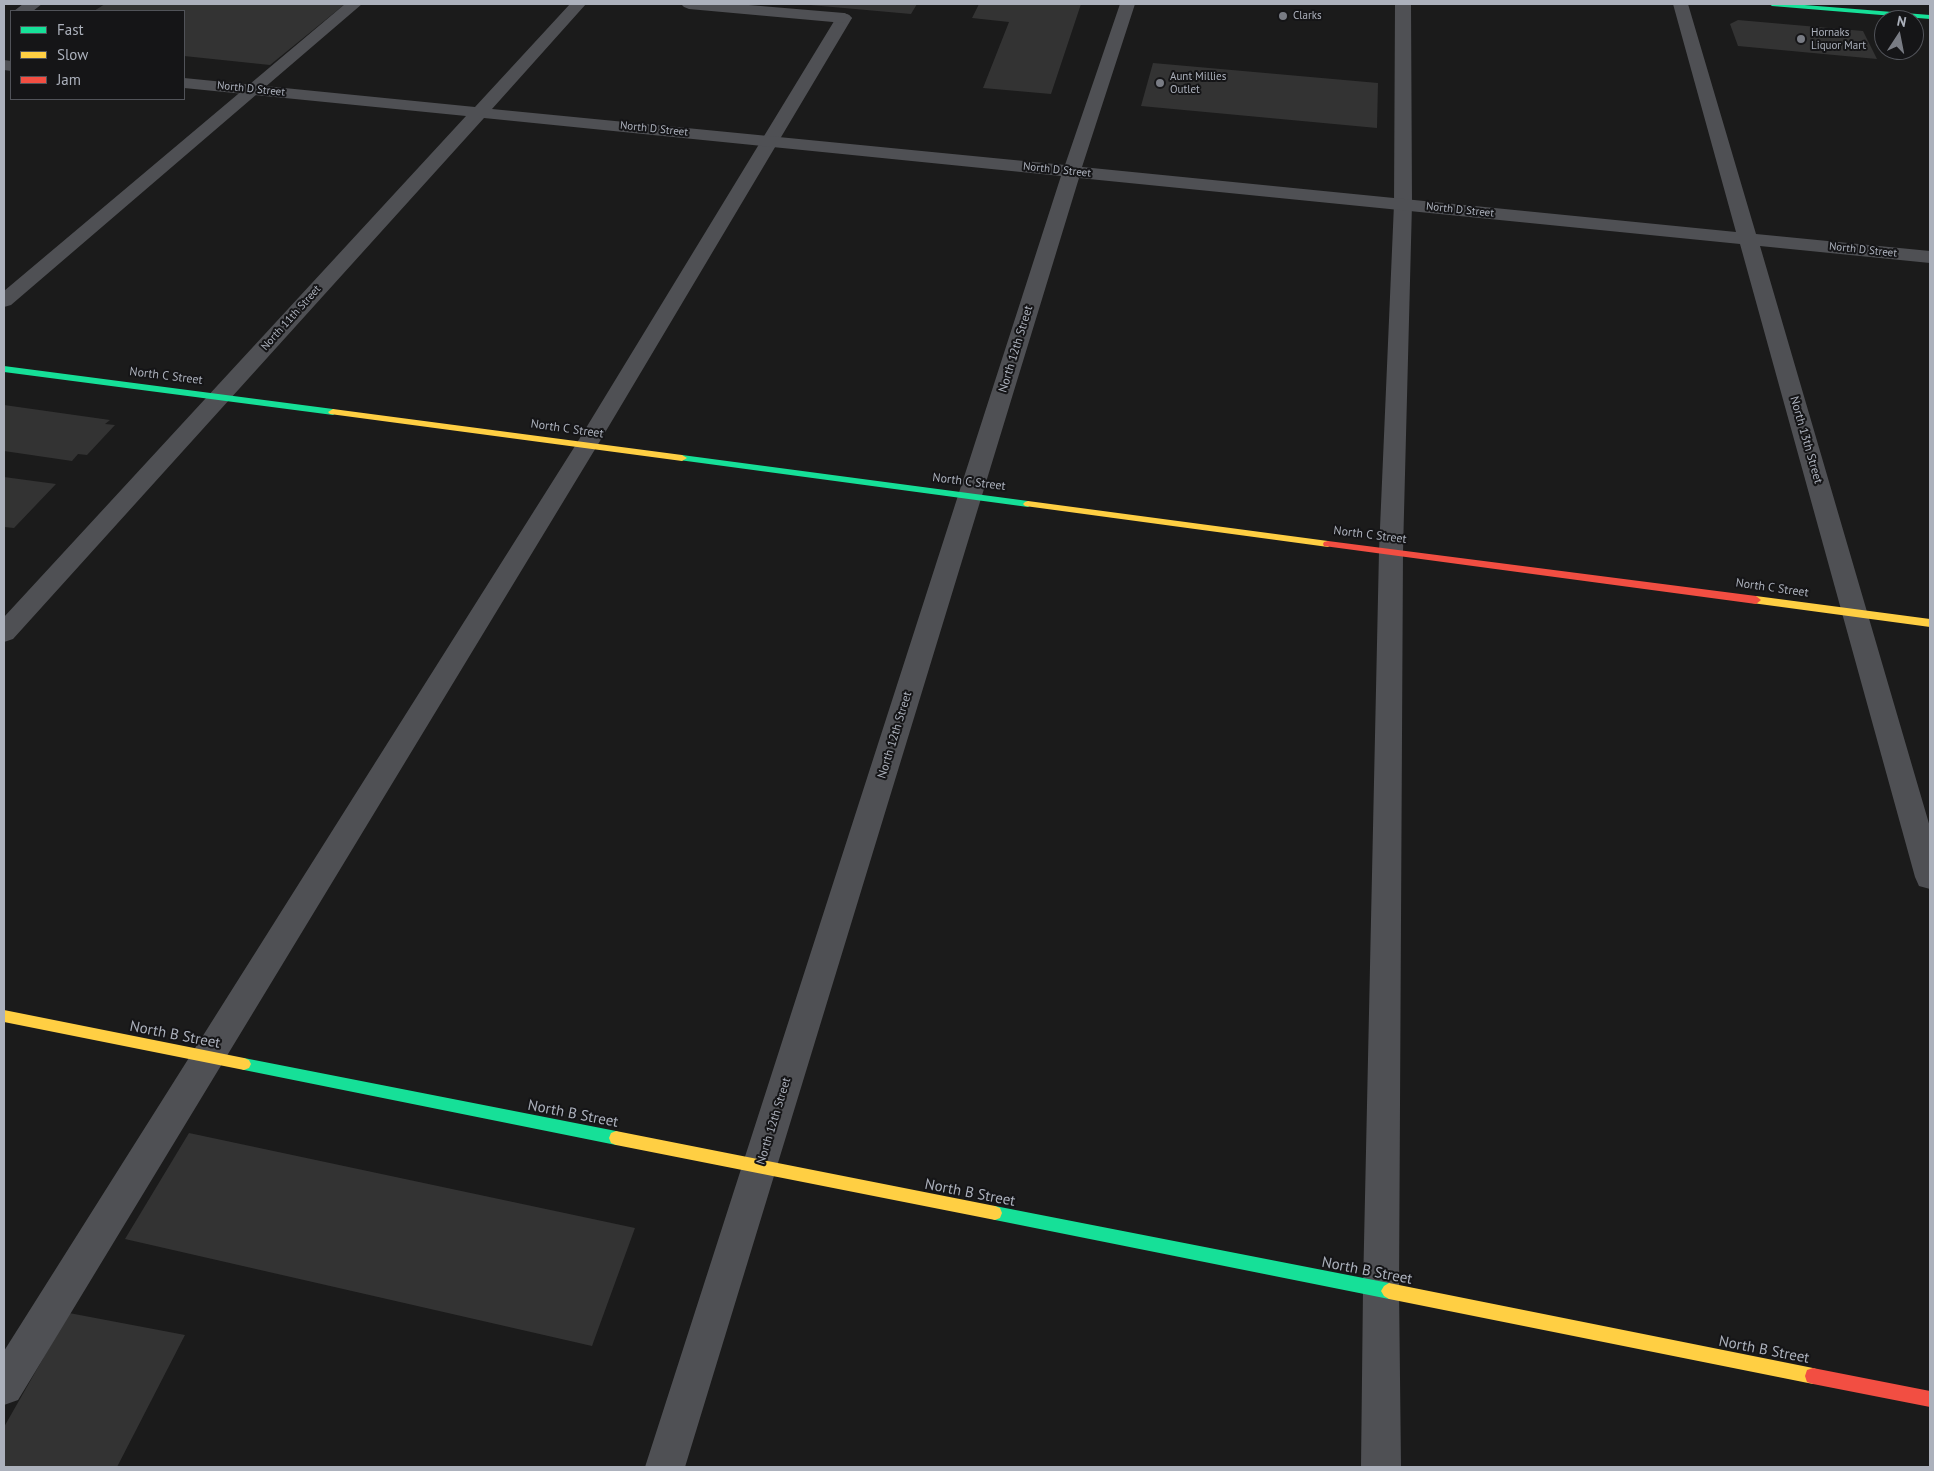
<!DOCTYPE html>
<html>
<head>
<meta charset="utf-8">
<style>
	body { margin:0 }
	#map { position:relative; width:1934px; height:1471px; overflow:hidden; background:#1b1b1b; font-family:"PT Sans",sans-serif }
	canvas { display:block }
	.frame { position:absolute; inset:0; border:5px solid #acb1bc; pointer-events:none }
	.legend { position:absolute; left:10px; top:10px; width:175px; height:90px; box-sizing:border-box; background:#151517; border:1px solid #515359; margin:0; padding:6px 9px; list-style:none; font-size:15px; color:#acb1bc }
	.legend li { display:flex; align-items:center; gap:10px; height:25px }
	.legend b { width:25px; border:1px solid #515359 }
	.north { position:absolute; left:1874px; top:10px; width:50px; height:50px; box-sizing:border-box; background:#151517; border:1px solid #515359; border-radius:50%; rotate:11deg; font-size:14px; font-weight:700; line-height:20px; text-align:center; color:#acb1bc }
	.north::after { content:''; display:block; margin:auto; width:18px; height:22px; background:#797c84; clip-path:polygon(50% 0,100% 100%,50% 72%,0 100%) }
</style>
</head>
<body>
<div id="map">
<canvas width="1934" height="1471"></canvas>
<div class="frame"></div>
<ul class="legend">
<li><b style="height:6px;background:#16e098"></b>Fast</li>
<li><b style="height:6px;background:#ffcf43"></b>Slow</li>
<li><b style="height:6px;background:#f24e42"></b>Jam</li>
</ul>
<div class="north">N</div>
</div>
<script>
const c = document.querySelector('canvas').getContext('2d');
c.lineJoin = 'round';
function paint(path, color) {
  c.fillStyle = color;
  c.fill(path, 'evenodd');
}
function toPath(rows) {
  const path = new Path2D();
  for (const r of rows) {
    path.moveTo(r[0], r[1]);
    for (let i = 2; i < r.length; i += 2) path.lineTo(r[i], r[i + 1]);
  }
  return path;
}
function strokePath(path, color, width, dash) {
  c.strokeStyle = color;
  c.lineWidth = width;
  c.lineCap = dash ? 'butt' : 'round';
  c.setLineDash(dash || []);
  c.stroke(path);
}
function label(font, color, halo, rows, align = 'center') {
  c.font = font + ' "PT Sans",sans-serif';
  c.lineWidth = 4;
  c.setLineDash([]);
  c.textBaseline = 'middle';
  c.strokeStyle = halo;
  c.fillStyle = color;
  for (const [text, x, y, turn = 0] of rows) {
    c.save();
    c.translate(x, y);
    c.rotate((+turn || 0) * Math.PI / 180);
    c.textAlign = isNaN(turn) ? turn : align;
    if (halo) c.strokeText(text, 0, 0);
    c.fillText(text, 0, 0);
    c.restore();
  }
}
paint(toPath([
	[105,4,345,4,270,65,184,56,184,11,94,11],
	[799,4,917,4,911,14],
	[979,4,1081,4,1051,94,983,88,1009,22,972,18],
	[1738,20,1863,31,1877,59,1738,46,1730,24],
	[1153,63,1378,83,1377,128,1141,106],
	[4,405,110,420,105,424,115,425,87,455,78,454,72,461,4,451],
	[4,477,56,484,14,528,4,527],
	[189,1133,635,1228,592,1346,125,1239],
	[69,1313,185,1335,117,1467,4,1467,4,1427]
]), '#333');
paint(toPath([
	[345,4,362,4,11,305,4,307,4,291,345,4],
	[1395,4,1411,4,1412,204,1403,551,1399,1289,1401,1467,1361,1467,1363,1289,1379,551,1394,204,1395,4],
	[844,13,849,15,852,18,597,446,18,1400,4,1405,4,1351,575,446,836,18,839,15,844,13]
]), '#4f5054');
paint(toPath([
	[23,4,42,4,33,11,14,11,23,4],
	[570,4,586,4,492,109,1065,165,1120,4,1135,4,1082,167,1736,232,1673,4,1688,4,1756,234,1930,251,1930,263,1760,246,1930,827,1930,889,1919,886,1915,877,1740,244,1079,178,685,1467,645,1467,1061,176,484,118,13,639,4,642,4,617,466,116,184,88,184,78,475,107,570,4],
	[681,4,737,4,844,13,849,15,852,18,849,21,844,23,689,9,684,7,681,4],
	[4,60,11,61,11,71,4,70,4,60]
]), '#4f5054');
paint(toPath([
	[1769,4,1792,4,1930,15,1930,19,1772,6,1769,4],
	[4,366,333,409,338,412,333,415,4,372,4,366],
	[682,455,1028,501,1033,504,1028,507,679,460,677,458,682,455],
	[244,1058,616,1131,621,1133,623,1138,621,1143,616,1145,244,1070,239,1068,237,1064,239,1060,244,1058],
	[995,1206,1389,1283,1394,1286,1397,1291,1394,1296,1389,1299,995,1220,990,1218,988,1213,990,1208,995,1206]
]), '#16e098');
paint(toPath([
	[333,409,682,455,687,458,682,461,330,414,328,412,333,409],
	[1028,501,1328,541,1333,544,1328,547,1025,506,1023,504,1025,502,1028,501],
	[1756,596,1930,619,1930,627,1752,603,1751,600,1752,597,1756,596],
	[4,1010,244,1058,249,1060,251,1064,249,1068,244,1070,4,1022,4,1010],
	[616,1131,995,1206,1000,1208,1002,1213,1000,1218,995,1220,616,1145,611,1143,609,1138,611,1133,616,1131],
	[1389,1283,1813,1368,1819,1370,1821,1376,1819,1382,1813,1384,1389,1299,1384,1296,1381,1291,1384,1286,1389,1283]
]), '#ffcf43');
paint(toPath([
	[1328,541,1756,596,1761,600,1756,604,1324,546,1323,544,1324,542,1328,541],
	[1813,1368,1930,1391,1930,1407,1813,1384,1807,1382,1805,1376,1807,1370,1813,1368]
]), '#f24e42');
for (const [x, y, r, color] of [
	[1283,16,5,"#797c84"],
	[1801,39,5,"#797c84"],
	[1160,83,5,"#797c84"]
]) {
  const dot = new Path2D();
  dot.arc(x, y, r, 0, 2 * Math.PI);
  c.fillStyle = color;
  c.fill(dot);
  strokePath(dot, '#151517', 2);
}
label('11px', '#acb1bc', '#151517', [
	["Clarks",1293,16],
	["Hornaks",1811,33],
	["Liquor Mart",1811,46],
	["Aunt Millies",1170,77],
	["Outlet",1170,90]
], 'left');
label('11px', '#acb1bc', '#151517', [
	["North D Street",251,89,6],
	["North D Street",654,129,6],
	["North D Street",1057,170,6],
	["North D Street",1460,210,6],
	["North D Street",1863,250,6],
	["North 11th Street",291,318,-48]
]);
label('12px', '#acb1bc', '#151517', [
	["North 12th Street",1016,349,-73],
	["North C Street",166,376,7],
	["North C Street",567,429,8],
	["North 13th Street",1806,440,74],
	["North C Street",969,482,7],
	["North C Street",1370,535,7],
	["North C Street",1772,588,8],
	["North 12th Street",895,735,-73],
	["North 12th Street",774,1121,-73]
]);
label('15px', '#acb1bc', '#151517', [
	["North B Street",175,1035,11],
	["North B Street",573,1114,11],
	["North B Street",970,1193,11],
	["North B Street",1367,1271,11],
	["North B Street",1764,1350,11]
]);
</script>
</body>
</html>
